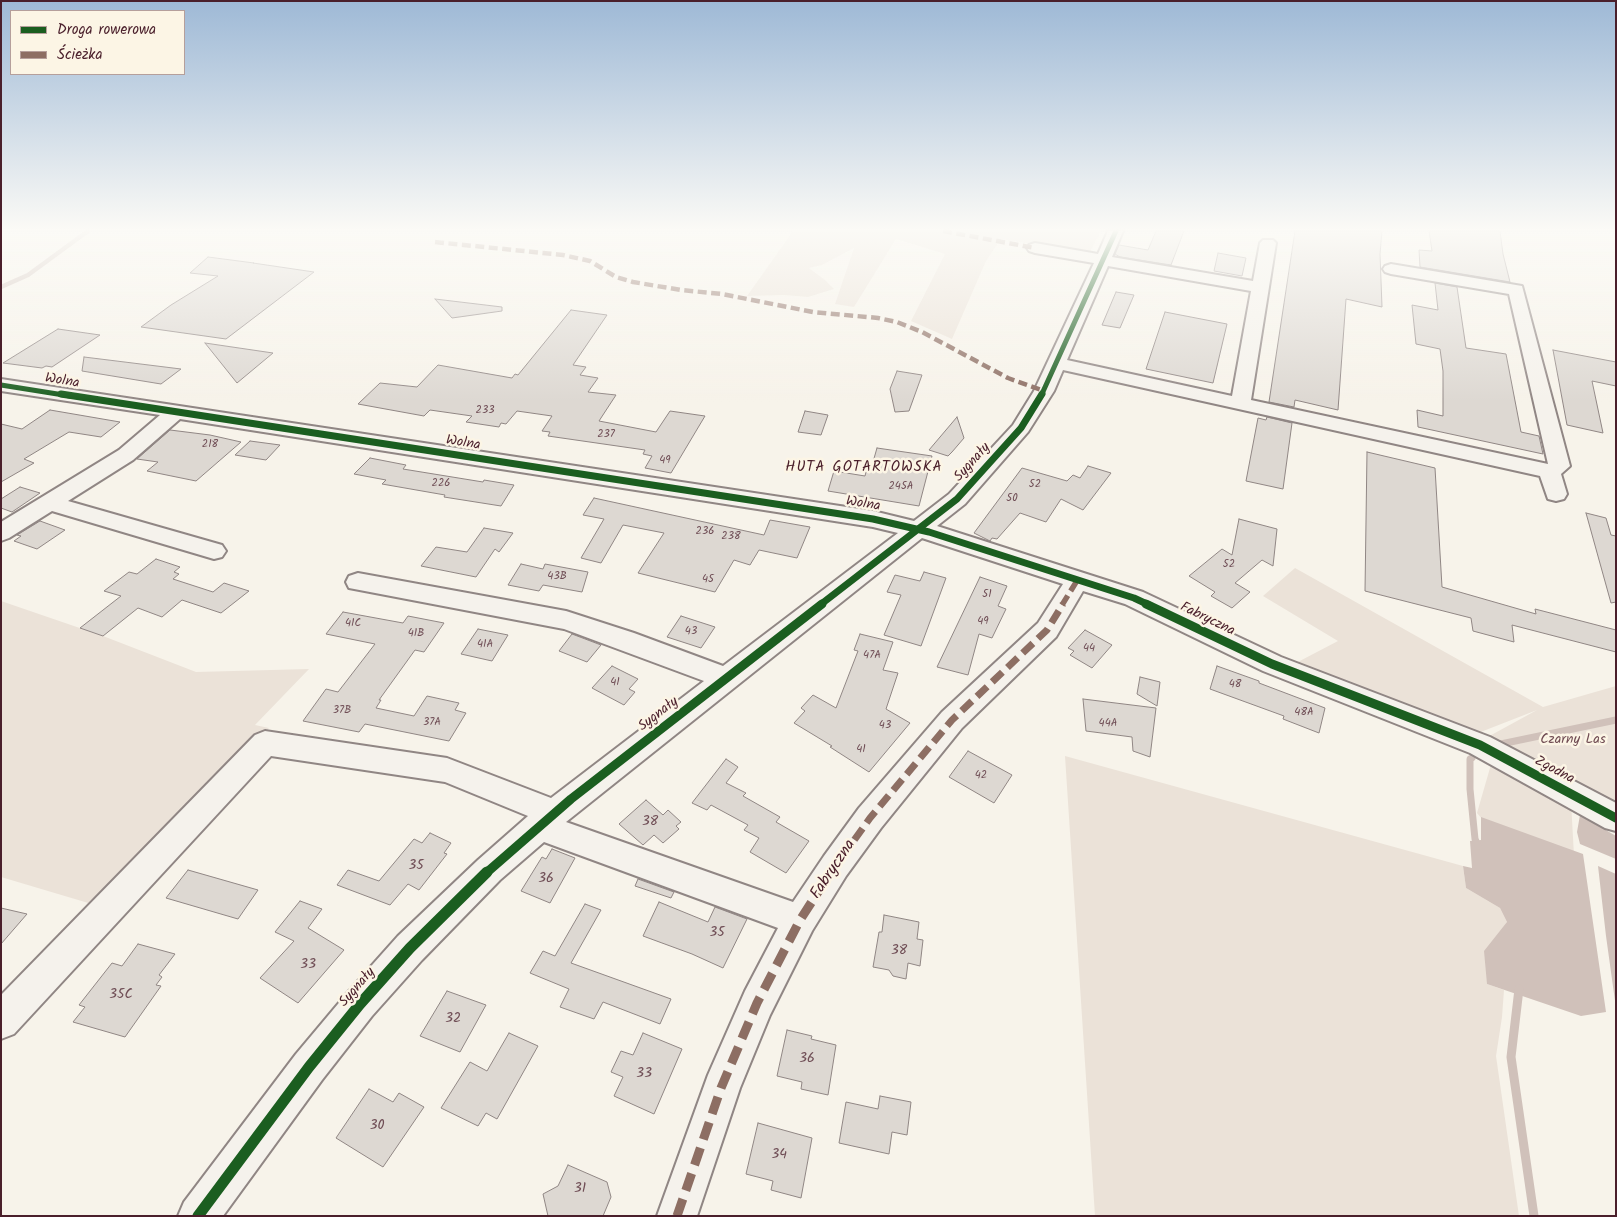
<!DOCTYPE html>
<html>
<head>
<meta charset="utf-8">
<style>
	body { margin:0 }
	#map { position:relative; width:1617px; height:1217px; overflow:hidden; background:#f7f3ea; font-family:Kalam,sans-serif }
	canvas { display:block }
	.frame { position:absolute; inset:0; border:2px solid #4a1f2b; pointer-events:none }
	.legend { position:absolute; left:10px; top:10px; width:175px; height:65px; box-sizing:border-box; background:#fcf5e5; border:1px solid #b59f9b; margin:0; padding:6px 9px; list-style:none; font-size:15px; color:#4a1f2b }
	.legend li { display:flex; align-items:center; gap:10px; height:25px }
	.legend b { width:25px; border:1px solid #b59f9b }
</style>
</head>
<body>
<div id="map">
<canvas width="1617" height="1217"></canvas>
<div class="frame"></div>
<ul class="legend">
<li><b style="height:6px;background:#1b5e20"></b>Droga rowerowa</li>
<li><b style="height:6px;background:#8d6e63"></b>Ścieżka</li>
</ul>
</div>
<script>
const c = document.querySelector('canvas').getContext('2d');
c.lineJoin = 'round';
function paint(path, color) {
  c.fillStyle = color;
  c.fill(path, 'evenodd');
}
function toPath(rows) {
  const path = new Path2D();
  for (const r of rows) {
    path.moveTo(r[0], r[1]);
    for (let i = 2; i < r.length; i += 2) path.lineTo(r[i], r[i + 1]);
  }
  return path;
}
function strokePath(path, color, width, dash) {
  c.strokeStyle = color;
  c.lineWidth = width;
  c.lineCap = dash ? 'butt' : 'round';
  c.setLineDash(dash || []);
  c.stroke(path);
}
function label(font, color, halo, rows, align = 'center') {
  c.font = font + ' Kalam,sans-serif';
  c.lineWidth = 5;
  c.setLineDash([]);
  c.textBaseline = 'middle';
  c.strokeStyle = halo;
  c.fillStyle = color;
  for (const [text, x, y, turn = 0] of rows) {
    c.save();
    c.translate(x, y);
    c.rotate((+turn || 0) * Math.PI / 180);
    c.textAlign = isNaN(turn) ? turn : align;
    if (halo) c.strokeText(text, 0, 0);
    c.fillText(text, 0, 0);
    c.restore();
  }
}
paint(toPath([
	[793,231,1101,231,1089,254,1001,239,986,261,952,339,911,321,945,254,896,239,854,307,835,304,854,248,822,265,809,268,825,280,834,289,808,297,784,295,747,296],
	[1295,568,1543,707,1616,686,1616,810,1484,739,1537,710,1473,735,1294,664,1338,641,1263,596],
	[1,601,103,636,196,672,309,669,255,725,269,728,95,905,1,877],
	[1065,756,1463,866,1466,888,1500,908,1507,922,1487,984,1504,990,1502,1017,1496,1056,1519,1216,1095,1216],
	[1492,761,1571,801,1574,856,1488,826,1477,813]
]), '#ebe2d8');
paint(toPath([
	[1580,815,1616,836,1616,859,1580,844,1577,832],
	[1481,817,1583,854,1606,1012,1581,1016,1487,984,1484,951,1507,922,1500,908,1466,888,1463,866,1472,868,1470,841,1481,840],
	[1598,866,1616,874,1616,1008,1606,936]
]), '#d0c1ba');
strokePath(toPath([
	[1,287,28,275,88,231]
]), '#d0c1ba', 4.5);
strokePath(toPath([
	[1496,745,1616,720],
	[1472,758,1470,759,1470,789,1475,839,1478,846]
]), '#d0c1ba', 7);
strokePath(toPath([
	[1519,989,1511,1057,1534,1216]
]), '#d0c1ba', 9);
const building = toPath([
	[1156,231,1184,231,1171,265,1120,257,1115,254,1119,245,1148,250,1156,231],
	[1295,231,1382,231,1380,254,1382,307,1346,299,1338,410,1295,400,1294,407,1269,402,1295,231],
	[1429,231,1500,231,1503,254,1510,282,1420,267,1419,250,1432,251,1429,231],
	[1218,253,1246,258,1242,276,1214,271,1218,253],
	[208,257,254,263,253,263,314,272,226,339,141,327,171,305,218,276,190,273,208,257],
	[1435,283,1457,287,1466,348,1506,354,1521,432,1539,436,1543,454,1418,427,1417,410,1443,416,1443,371,1440,349,1416,344,1412,305,1438,310,1435,283],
	[1116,292,1134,295,1120,328,1102,325,1116,292],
	[435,299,502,307,502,311,452,318,435,299],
	[571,310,607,315,573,365,586,367,580,375,598,378,588,392,616,395,599,421,656,432,670,411,705,416,671,473,645,468,652,456,643,454,645,450,548,436,550,432,542,431,552,416,517,411,506,424,501,423,499,427,466,422,472,416,430,410,424,416,358,404,380,383,417,387,438,365,512,378,515,374,518,375,571,310],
	[1165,312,1227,324,1213,383,1146,369,1165,312],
	[58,329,100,335,52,367,46,366,42,368,3,363,58,329],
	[205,343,273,353,237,383,205,343],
	[1553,350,1616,362,1616,386,1592,381,1603,433,1567,425,1553,350],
	[84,357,181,369,161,384,82,371,84,357],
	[897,371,922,375,909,411,895,412,890,389,897,371],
	[50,410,120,422,101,437,69,432,24,459,34,463,1,482,1,424,22,429,50,410],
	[805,411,828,415,821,435,798,432,805,411],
	[957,417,964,438,952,452,948,456,929,450,957,417],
	[1267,417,1292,423,1283,489,1246,481,1258,418,1266,420,1267,417],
	[170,430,210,435,241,442,196,481,147,471,158,462,137,459,170,430],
	[250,441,280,445,266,460,235,455,250,441],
	[877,448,932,456,919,506,828,491,834,471,865,476,867,468,871,469,877,448],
	[1367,452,1435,468,1442,587,1536,614,1535,609,1616,630,1616,652,1512,625,1514,642,1473,631,1471,618,1365,591,1367,452],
	[370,458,406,465,403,469,483,482,484,480,514,485,501,506,444,497,445,495,382,484,386,480,354,474,370,458],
	[1088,466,1111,473,1083,510,1061,499,1046,522,1020,513,997,539,992,538,990,541,974,533,1022,468,1067,481,1073,475,1080,478,1088,466],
	[20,487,40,493,12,512,1,508,1,499,20,487],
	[594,498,764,535,770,520,810,527,797,558,759,550,750,565,734,560,715,592,638,573,664,533,623,525,601,563,581,558,604,519,583,515,594,498],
	[1586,513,1606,518,1611,535,1616,536,1616,602,1611,603,1586,513],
	[1239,519,1277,529,1273,566,1262,560,1235,583,1250,592,1232,608,1211,596,1215,592,1189,576,1222,549,1232,555,1239,519],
	[40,521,65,530,37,549,14,541,21,536,17,535,40,521],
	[484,528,513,533,499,552,495,549,476,577,421,566,436,547,467,552,484,528],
	[156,559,180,567,174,572,179,574,173,579,213,592,224,583,249,591,221,613,182,600,162,617,138,608,103,636,80,628,121,596,104,591,129,572,137,574,156,559],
	[521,564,543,569,545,564,588,572,582,592,543,585,539,591,508,585,521,564],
	[924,572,946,578,921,646,884,635,901,595,887,592,895,575,920,581,924,572],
	[980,577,1007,586,998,606,1006,609,992,638,979,634,968,675,937,667,980,577],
	[343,612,403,623,408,616,444,623,424,652,415,650,379,700,381,700,376,708,414,716,427,696,459,703,455,710,466,713,449,741,365,724,359,732,303,721,326,689,338,692,375,644,326,634,343,612],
	[681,616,715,627,701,648,667,637,681,616],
	[478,629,508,635,492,661,461,654,478,629],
	[1085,630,1112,645,1092,668,1070,655,1074,651,1068,648,1085,630],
	[572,634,601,645,587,662,559,651,572,634],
	[860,634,893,642,883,670,898,673,886,709,910,723,869,772,830,747,832,746,794,723,805,711,801,708,813,695,836,708,858,651,854,650,860,634],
	[612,666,638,679,629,689,635,692,624,705,592,688,612,666],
	[1217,666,1259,681,1259,683,1325,708,1319,733,1283,719,1284,716,1210,689,1217,666],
	[1140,677,1160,682,1157,706,1137,694,1140,677],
	[1083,699,1156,708,1150,757,1133,751,1132,737,1086,731,1083,699],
	[968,751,1012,775,994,803,949,777,968,751],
	[726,759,738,767,726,783,746,793,743,796,780,817,776,822,809,841,786,873,750,852,759,838,744,830,748,825,711,805,707,810,692,803,726,759],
	[646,800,663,815,668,810,681,822,676,826,679,829,663,843,654,835,643,845,619,824,646,800],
	[430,833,451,843,444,853,447,854,419,890,408,884,390,905,337,885,348,870,379,881,414,839,422,843,430,833],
	[552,849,575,858,550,903,521,891,542,857,546,859,552,849],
	[188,870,258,890,238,919,166,898,188,870],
	[638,879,674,892,671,898,635,886,638,879],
	[300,901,322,909,308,928,344,950,298,1003,260,978,294,941,275,932,300,901],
	[659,902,708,922,715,907,747,919,723,968,692,954,643,936,659,902],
	[585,904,601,910,571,963,671,999,660,1024,603,1002,594,1019,560,1007,569,989,530,973,543,951,555,956,585,904],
	[1,908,27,914,1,944,1,908],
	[884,915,919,922,917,939,923,940,920,966,908,963,906,979,893,976,889,970,873,967,879,932,882,932,884,915],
	[138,944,175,954,159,975,162,977,156,985,161,986,125,1037,73,1022,85,1007,79,1005,112,963,122,966,138,944],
	[447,991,486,1005,460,1052,420,1036,447,991],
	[787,1030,812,1036,811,1039,836,1045,828,1095,801,1089,802,1082,777,1076,787,1030],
	[509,1033,538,1046,497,1119,486,1113,478,1126,441,1108,470,1062,487,1071,509,1033],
	[643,1033,682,1049,654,1114,614,1096,623,1077,611,1072,621,1051,633,1055,643,1033],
	[369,1089,393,1102,399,1093,424,1107,383,1167,336,1138,369,1089],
	[880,1096,911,1102,907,1135,892,1132,889,1154,839,1143,846,1102,878,1109,880,1096],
	[758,1123,812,1138,801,1198,771,1190,773,1181,746,1174,758,1123],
	[568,1165,607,1182,611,1197,603,1216,548,1216,543,1194,558,1186,568,1165]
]);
paint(building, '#ddd8d2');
strokePath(building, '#908684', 1);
const minor = toPath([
	[1108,231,1123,231,1112,257,1253,281,1260,243,1263,240,1273,240,1276,243,1251,400,1548,464,1509,294,1391,274,1385,272,1383,269,1385,266,1391,264,1522,286,1570,466,1561,474,1567,494,1564,499,1556,501,1548,499,1540,476,1063,370,1054,391,1028,432,965,504,937,526,1143,592,1281,657,1490,737,1616,803,1616,831,1605,828,1470,753,1263,671,1125,604,1083,591,1056,637,962,728,881,828,846,876,812,931,770,1015,740,1088,697,1216,657,1216,708,1075,745,991,778,928,544,842,500,880,422,960,372,1016,322,1080,223,1216,178,1216,184,1202,296,1054,348,992,398,936,478,860,528,816,445,782,271,756,14,1034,1,1039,1,995,255,735,265,731,447,758,551,798,704,681,564,629,349,588,346,582,349,576,358,573,566,611,634,633,723,666,898,533,873,527,180,419,133,460,68,501,222,545,226,551,222,557,214,559,52,511,9,538,1,541,1,522,119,450,160,415,1,391,1,379,873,511,914,521,949,494,1013,425,1034,391,1094,263,1035,253,1029,251,1027,248,1029,245,1035,243,1098,254,1108,231],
	[1108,266,1251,291,1232,396,1067,360,1108,266],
	[922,538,1063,584,1038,623,942,712,859,808,824,856,793,902,566,822,922,538]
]);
strokePath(minor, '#908684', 4);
paint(minor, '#f5f2ec');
strokePath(toPath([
	[943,231,1035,248],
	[435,242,563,255,590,261,616,277,633,282,681,290,722,294,813,312,878,318,897,322,922,332,1008,378,1044,391]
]), '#8d6e63', 4.5, [9, 4.5]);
strokePath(toPath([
	[1062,605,1078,579]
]), '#8d6e63', 5.5, [11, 5.5]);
strokePath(toPath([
	[830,874,870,818,952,720,1047,630,1063,604]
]), '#8d6e63', 7, [14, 7]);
strokePath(toPath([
	[677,1216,721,1088,757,1003,800,920,831,872]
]), '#8d6e63', 9, [18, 9]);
strokePath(toPath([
	[1,385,70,396],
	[1041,396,1116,231]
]), '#1b5e20', 5);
strokePath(toPath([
	[61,394,873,519,929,532,1134,598,1149,605],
	[820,605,957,499,1021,428,1042,394]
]), '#1b5e20', 7);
strokePath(toPath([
	[1146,604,1272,664,1480,745,1616,818],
	[485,874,571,799,822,604]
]), '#1b5e20', 9);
strokePath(toPath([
	[198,1216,309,1067,360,1004,410,948,487,872]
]), '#1b5e20', 11);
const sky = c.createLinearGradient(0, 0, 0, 402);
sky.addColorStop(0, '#9eb9d6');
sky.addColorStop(0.57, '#fbfaf6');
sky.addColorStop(1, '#fbfaf600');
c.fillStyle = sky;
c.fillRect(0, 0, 1617, 402);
label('11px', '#6f4d55', null, [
	["233",485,411],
	["237",606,435],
	["218",210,445],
	["49",665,461],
	["226",441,484],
	["52",1035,485],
	["245A",901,487],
	["50",1012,499],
	["236",705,532],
	["238",731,537],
	["52",1229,565],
	["43B",557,577],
	["45",708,580],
	["51",987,595],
	["49",983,622],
	["41C",353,624],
	["43",691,632],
	["41B",416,634],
	["41A",485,645],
	["44",1089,649],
	["47A",872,656],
	["41",615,683],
	["48",1235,685],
	["37B",342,711],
	["48A",1304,713],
	["37A",432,723],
	["44A",1108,724],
	["43",885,726],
	["41",861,750],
	["42",981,776]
]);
label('14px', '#4a1f2b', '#fcf5e5', [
	["Wolna",62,382,9],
	["Wolna",463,444,9],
	["Sygnały",973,463,-48],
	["Wolna",863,505,9],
	["Fabryczna",1207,620,26],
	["Sygnały",659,715,-38],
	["Zgodna",1554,771,28],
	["Sygnały",358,988,-49]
]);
label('14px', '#704c53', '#fcf5e5', [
	["Czarny Las",1573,741]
]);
label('14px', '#6f4d55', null, [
	["38",650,823],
	["35",416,867],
	["36",546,880],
	["35",717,934],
	["38",899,952],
	["33",308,966],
	["35C",121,996],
	["32",453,1020],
	["36",807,1060],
	["33",644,1075],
	["30",377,1127],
	["34",779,1156],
	["31",580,1190]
]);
c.letterSpacing = '1px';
label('15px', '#4a1f2b', '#fcf5e5', [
	["HUTA GOTARTOWSKA",864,468]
]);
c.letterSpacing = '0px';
label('16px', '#4a1f2b', '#fcf5e5', [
	["Fabryczna",834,870,-56]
]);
</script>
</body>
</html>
